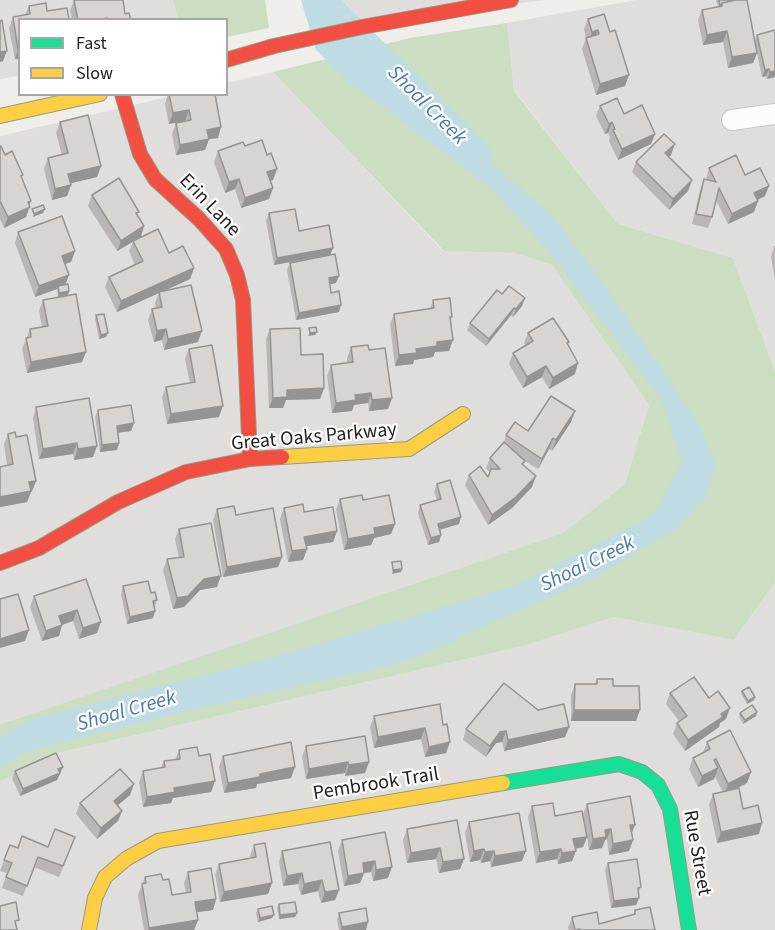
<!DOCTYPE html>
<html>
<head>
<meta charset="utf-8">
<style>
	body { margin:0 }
	#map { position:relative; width:775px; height:930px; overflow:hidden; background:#f0eeeb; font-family:"Source Sans 3",sans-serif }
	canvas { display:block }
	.legend { position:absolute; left:18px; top:18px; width:210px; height:78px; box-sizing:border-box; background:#fff; border:2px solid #a7a7a7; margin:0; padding:8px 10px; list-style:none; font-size:18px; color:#222 }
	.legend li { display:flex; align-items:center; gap:12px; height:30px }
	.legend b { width:30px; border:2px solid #a7a7a7 }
</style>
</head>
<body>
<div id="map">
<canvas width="775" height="930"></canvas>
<ul class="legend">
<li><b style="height:8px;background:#16e098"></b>Fast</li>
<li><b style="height:8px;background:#ffcf43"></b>Slow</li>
</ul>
</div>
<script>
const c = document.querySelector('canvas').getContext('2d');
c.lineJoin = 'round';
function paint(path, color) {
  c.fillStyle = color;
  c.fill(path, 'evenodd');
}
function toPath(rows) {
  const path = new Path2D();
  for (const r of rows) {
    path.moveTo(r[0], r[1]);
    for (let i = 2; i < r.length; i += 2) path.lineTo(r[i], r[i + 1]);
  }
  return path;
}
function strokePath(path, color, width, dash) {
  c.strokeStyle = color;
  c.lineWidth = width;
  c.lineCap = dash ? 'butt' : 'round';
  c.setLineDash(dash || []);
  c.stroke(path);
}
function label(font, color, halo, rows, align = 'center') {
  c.font = font + ' "Source Sans 3",sans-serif';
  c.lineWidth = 4.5;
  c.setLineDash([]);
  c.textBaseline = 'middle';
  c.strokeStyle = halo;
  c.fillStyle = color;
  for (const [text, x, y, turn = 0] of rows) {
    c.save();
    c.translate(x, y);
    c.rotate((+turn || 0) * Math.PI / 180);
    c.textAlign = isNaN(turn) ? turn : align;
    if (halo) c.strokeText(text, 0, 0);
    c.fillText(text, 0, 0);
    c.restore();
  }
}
paint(toPath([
	[0,0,173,0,178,19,20,20,19,76,0,79],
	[337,0,546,0,358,23],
	[636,0,775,0,775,371,733,258,618,224,514,90,507,23],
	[273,72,443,251,515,253,552,265,649,405,625,484,563,533,0,725,0,136,176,95,226,94,227,83],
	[775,582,775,930,0,930,0,782,53,754,523,646,614,617,734,640]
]), '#dfdedc');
paint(toPath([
	[173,0,265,0,269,28,227,37,226,20,178,19],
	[507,23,514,91,618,224,733,258,775,371,775,582,734,640,614,617,523,646,53,754,0,782,0,725,2,724,563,533,625,484,649,405,552,265,515,253,444,251,273,72,410,38]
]), '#cbdec1');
paint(toPath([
	[301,0,319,0,364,56,550,213,602,282,700,427,715,463,706,497,675,529,583,584,496,620,428,653,384,667,190,710,25,752,0,768,0,738,31,719,274,657,514,586,638,523,658,509,682,463,662,400,544,245,490,187,348,81,316,50]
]), '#bfdbe3');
strokePath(toPath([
	[318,0,475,155]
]), '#bfdbe3', 32);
const street = toPath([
	[732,120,775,114]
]);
const fast = toPath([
	[503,783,619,764,642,772,658,785,670,809,689,930]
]);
const slow = toPath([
	[0,116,100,94],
	[282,457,409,449,463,414],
	[89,930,95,898,105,877,126,859,158,841,503,783]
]);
const jam = toPath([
	[226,60,274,46,362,27,511,0],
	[122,94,140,154,155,179,199,219,226,249,237,275,243,300,250,459],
	[0,563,39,548,118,502,186,472,250,459,282,457]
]);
strokePath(street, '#c9c8c7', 22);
strokePath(fast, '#999a82', 16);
strokePath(slow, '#999a82', 16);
strokePath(jam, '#999a82', 16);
strokePath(street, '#fdfcfc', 20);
strokePath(fast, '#16e098', 14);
strokePath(slow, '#ffcf43', 14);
strokePath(jam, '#f24e42', 14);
paint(toPath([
	[74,0,125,14,131,20,72,20,70,10],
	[716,0,747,0,755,40,757,35,775,30,775,77,767,79,766,76,762,77,757,53,753,63,728,68,723,42,703,45,698,20,702,10,718,7],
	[29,6,47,11,20,59,15,59,9,28,13,17,25,15],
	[604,14,625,86,596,95,582,49,586,38,584,29,588,19],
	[168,94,215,94,218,138,209,139,205,150,176,155,172,134,176,123,185,121,169,124,165,104],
	[600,106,624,114,651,144,618,160,609,141,610,137,608,133,605,134,596,116],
	[60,122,101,166,97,177,70,183,71,185,67,196,52,200,44,169,48,158,62,155,56,133],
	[0,146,22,179,30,207,26,217,4,228,0,219],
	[245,146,267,155,277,169,273,180,270,181,273,188,269,199,241,208,235,189,225,193,214,162,218,151],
	[671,155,669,157,692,180,688,191,669,210,632,172,636,162],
	[709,168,745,175,765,196,757,200,754,212,728,224,716,200,712,217,708,228,692,224,700,190,704,179,706,179],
	[92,195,138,216,141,237,194,268,190,279,162,292,198,342,164,350,162,340,154,342,148,320,152,309,156,308,155,303,159,293,117,312,105,287,109,277,135,265,129,251,133,242,117,251,88,206],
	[269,213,299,231,333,248,330,255,274,265,266,221],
	[18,232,75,251,71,262,65,264,66,285,69,291,68,295,58,297,57,289,35,297,15,243],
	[774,246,775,246,775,280,771,257],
	[290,263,336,283,330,284,331,293,339,312,296,320,287,270],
	[502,294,522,306,513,317,511,315,486,346,467,330,470,323],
	[43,300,82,362,27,373,22,349,30,329,42,327,39,311],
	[433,300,450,323,449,351,435,352,433,357,414,360,413,364,395,366,390,324,394,314,430,309],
	[96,315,106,337,99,339,95,319],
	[270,329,301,355,324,388,320,399,286,400,283,408,269,408,266,339],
	[528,333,568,345,575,374,549,389,542,377,523,388,509,364,513,353,526,346,524,343],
	[351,347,369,350,392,398,388,409,369,411,368,403,354,405,352,411,332,413,327,376,331,365,347,363,347,358],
	[189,349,219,417,167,424,162,397,166,387,190,383,185,359],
	[36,407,93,457,74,460,73,454,39,459,33,418],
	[98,410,134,423,131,431,118,433,119,443,117,450,100,452,95,417],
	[575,411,571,422,552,451,549,449,538,469,525,461,523,465,532,487,512,508,488,525,465,485,469,475,488,477,490,473,486,468,490,458,504,443,506,435,528,431],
	[8,434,16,437,36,481,32,491,31,492,27,502,0,507,0,467,7,465,4,444],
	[437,484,459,524,440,530,441,535,439,542,428,545,418,513,420,505,437,500,434,492],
	[340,499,363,500,395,524,391,534,374,538,371,545,344,550,336,510],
	[284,508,304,512,337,531,333,542,306,546,307,549,303,560,288,562,280,519],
	[217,509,236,515,282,557,278,567,223,577,213,520],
	[179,529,217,587,200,590,184,607,173,609,163,570,167,559,179,558,175,539],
	[86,579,97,633,79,639,73,621,62,625,59,636,42,641,30,607,34,596],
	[123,586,151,593,157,600,155,607,155,611,153,618,127,624,121,594],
	[597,679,613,686,636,721,571,721,571,695,575,684,595,684],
	[742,691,754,700,747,704,741,694],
	[670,693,709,698,726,719,720,723,719,727,685,751,673,734,677,723,679,721,666,704],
	[538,710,569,727,565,737,504,751,502,742,496,743,486,757,463,740,466,729],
	[757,712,756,716,743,724,739,716,740,713],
	[374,716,443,725,450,742,446,753,425,757,421,739,374,748,370,727],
	[707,742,751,772,747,783,737,788,743,809,759,834,717,843,709,805,713,794,723,792,715,777,714,779,698,787,689,769,693,758,703,753],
	[306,746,369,762,365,773,345,776,345,773,306,779,302,757],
	[179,750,199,756,215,781,211,792,173,798,171,803,143,807,139,782,143,771,161,768,164,761,175,760],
	[223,756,291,778,257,784,256,788,224,793,219,767],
	[63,767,57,780,20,796,12,778,15,771],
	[134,784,130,795,117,805,122,811,118,821,97,839,76,814,80,803],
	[587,804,632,833,633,840,629,851,609,855,607,839,605,840,602,848,589,850,587,837,583,847,575,849,576,851,572,861,558,864,557,859,536,863,528,817,532,806,555,816,583,814],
	[469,822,522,861,491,867,490,861,481,863,480,860,470,862,465,833],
	[407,829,464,859,460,869,439,873,436,859,407,863,403,840],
	[385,832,388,878,373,881,371,872,364,873,360,883,344,886,338,851,342,840],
	[75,837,59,877,34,867,23,896,2,888,7,873,0,871,10,845,18,848,48,847],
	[254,845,272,883,268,894,220,902,215,874,219,864,251,858,250,856],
	[282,851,339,890,335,900,321,903,318,891,301,895,298,884,283,886,279,862],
	[608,863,641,887,638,894,639,898,636,905,611,908,605,870],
	[188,872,216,899,213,910,196,912,198,920,194,930,144,930,138,895,145,877,163,880,172,895,186,893,184,883],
	[279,904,297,913,295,917,279,919,277,908],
	[258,909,274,915,272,918,258,922,256,913],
	[635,910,655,930,569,930,568,928,572,917,599,924,633,915],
	[339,913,366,930,339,930,337,920]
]), '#b9b6b5');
paint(toPath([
	[598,30,594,41,588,43,592,32],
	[727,31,723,42,703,45,707,35],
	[18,49,20,49,20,59,15,59],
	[7,51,3,61,0,62,0,52],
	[757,53,753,63,728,68,732,57],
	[769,69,766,76,762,77,765,70],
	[775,71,775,77,767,79,770,72],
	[629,75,625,86,596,95,600,84],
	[189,110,185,121,169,124,173,113],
	[612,122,608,133,605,134,609,124],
	[221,127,218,138,209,139,205,150,176,155,180,145,207,130],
	[655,134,651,144,618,160,622,149],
	[675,144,671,155,661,164,665,153],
	[101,166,97,177,64,185,68,174],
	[277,169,273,180,264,183,267,172],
	[239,179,235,189,225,193,229,182],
	[692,180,688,191,669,210,673,199],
	[71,185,67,196,52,200,55,189],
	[769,186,765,196,750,204,754,193],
	[273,188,269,199,241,208,245,198],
	[31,201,26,217,4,228,8,217],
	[758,201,754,212,728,224,732,214],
	[45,209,43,213,33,217,34,214],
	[144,226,141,237,117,251,121,241],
	[333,248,330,255,274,265,277,258],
	[75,251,71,262,58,266,62,256],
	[194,268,190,279,117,312,121,301],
	[69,275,65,286,58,286,57,289,35,297,39,286],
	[339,276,336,283,326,285,329,278],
	[69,291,68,295,58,297,59,293],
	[525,298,522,306,513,317,516,309],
	[341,305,339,312,296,320,299,313],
	[514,308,511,315,486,346,489,339],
	[166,329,162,340,154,342,157,331],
	[202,331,198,342,164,350,168,339],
	[317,332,315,335,308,336,310,333],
	[108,333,106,337,99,339,101,335],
	[453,340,449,351,435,352,433,357,414,360,413,364,395,366,399,355,437,342],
	[86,352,82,362,27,373,31,362],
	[578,363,575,374,549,389,553,378],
	[546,366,542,377,523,388,527,377],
	[324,388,320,399,286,400,283,408,269,408,273,398,287,390],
	[371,393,368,403,354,405,352,411,332,413,336,403,355,395],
	[392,398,388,409,369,411,372,400],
	[223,406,219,417,167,424,171,414],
	[575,411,571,422,552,451,556,440],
	[134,423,131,431,114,433,117,426],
	[553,438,549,449,538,469,542,459],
	[77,443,73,454,39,459,43,449],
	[119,443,117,450,100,452,102,445],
	[97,446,93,457,74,460,78,449],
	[536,476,532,487,512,508,488,525,492,515],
	[36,481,32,491,31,492,27,502,0,507,0,497,29,482],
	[461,517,459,524,435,531,438,524],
	[395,524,391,534,374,538,371,545,344,550,348,539,374,528],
	[337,531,333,542,301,547,304,537],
	[441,535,439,542,428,545,431,538],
	[307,549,303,560,288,562,292,551],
	[282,557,278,567,223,577,227,567],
	[402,569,401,572,392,574,393,570],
	[221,576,217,587,200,590,184,607,173,609,177,598,204,579],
	[77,610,73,621,56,627,59,616],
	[155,611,153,618,127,624,130,617],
	[101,622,97,633,79,639,83,628],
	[62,625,59,636,42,641,46,631],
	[29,630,25,641,0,648,0,639],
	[755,697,754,700,747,704,748,701],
	[730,708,726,719,720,723,719,727,685,751,688,740],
	[574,710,640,710,636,721,571,721],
	[757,712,756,716,743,724,745,720],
	[569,727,565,737,504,751,508,740],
	[425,728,421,739,374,748,378,737],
	[506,731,502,742,496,743,486,757,490,746,500,732],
	[450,742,446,753,425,757,429,747],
	[348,762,345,773,306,779,309,769],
	[369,762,365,773,345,776,349,765],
	[63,767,57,780,20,796,23,789],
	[295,767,291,778,257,784,256,788,224,793,228,783,260,774],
	[718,768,714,779,698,787,702,776],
	[751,772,747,783,724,795,728,784],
	[215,781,211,792,173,798,171,803,143,807,147,797,174,788],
	[134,784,130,795,110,812,114,801],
	[122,811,118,821,97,839,101,828],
	[762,823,759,834,717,843,721,832],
	[630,825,635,825,631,835],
	[611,829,607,839,605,840,602,848,589,850,593,839,605,830],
	[587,837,583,847,570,850,573,839],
	[633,840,629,851,609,855,613,844],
	[440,848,436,859,407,863,411,853],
	[484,849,480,860,470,862,474,851],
	[561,849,557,859,536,863,540,852],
	[494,851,490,861,481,863,485,852],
	[526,851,522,861,491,867,495,856],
	[576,851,572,861,558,864,562,853],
	[464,859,460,869,439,873,443,862],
	[375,861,371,872,364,873,360,883,344,886,348,876,363,863],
	[392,867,388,878,373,881,376,870],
	[302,873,298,884,283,886,287,876],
	[322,880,318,891,301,895,304,884],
	[272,883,268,894,220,902,224,892],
	[339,890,335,900,321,903,325,892],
	[639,898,636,905,611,908,614,901],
	[216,899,213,910,191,913,195,902],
	[297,913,295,917,279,919,280,915],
	[274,915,272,918,258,922,260,918],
	[198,920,194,930,148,930,149,928],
	[368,922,366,930,341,930,342,927]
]), '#969493');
const building = toPath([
	[74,0,123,0,125,14,129,13,131,20,107,20,107,18,99,20,78,20,74,0],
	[719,0,736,0,722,3,720,6,719,0],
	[736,0,747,0,757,53,732,57,727,31,707,35,702,10,722,6,722,3,736,0],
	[46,3,47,11,67,8,69,20,20,20,20,49,18,49,13,17,30,14,29,6,46,3],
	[604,14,610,32,615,30,629,75,600,84,586,38,599,34,598,30,592,32,588,19,604,14],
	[2,20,7,51,0,52,0,21,2,20],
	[775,30,775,71,770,72,769,69,765,70,757,35,775,30],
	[169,94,215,94,221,127,207,130,209,139,180,145,176,123,191,120,189,110,173,113,169,94],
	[617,98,624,114,642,105,655,134,622,149,613,130,615,129,612,122,609,124,600,106,617,98],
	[88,115,101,166,68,174,71,185,55,189,48,158,68,153,60,122,88,115],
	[664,134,675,144,665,153,692,180,673,199,636,162,664,134],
	[262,140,267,155,271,153,277,169,267,172,273,188,245,198,239,179,229,182,218,151,243,142,245,146,262,140],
	[0,146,1,146,5,155,12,151,23,175,21,176,31,201,28,202,30,207,8,217,0,201,0,146],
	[736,155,745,175,760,168,769,186,754,193,758,201,732,214,719,188,712,217,696,214,704,179,716,182,709,168,736,155],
	[119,178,139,212,136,213,144,226,121,241,92,195,119,178],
	[43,205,45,209,34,214,32,209,43,205],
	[295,209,299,231,329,225,333,248,277,258,269,213,295,209],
	[62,216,75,251,62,256,69,275,39,286,18,232,62,216],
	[158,229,169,253,183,246,194,268,121,301,109,277,143,261,133,241,158,229],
	[335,254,339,276,329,278,331,293,339,291,341,305,299,313,290,263,335,254],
	[68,284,69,291,59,293,58,286,68,284],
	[191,285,202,331,168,339,166,329,157,331,152,309,162,307,159,292,191,285],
	[509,286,525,298,516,309,514,308,489,339,470,323,497,290,502,294,509,286],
	[76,294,86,352,31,362,26,338,31,337,30,329,48,326,43,300,76,294],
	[450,298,452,317,450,317,453,340,437,342,437,346,416,349,417,353,399,355,394,314,434,308,433,300,450,298],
	[104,314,108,333,101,335,96,315,104,314],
	[553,318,569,342,567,343,578,363,553,378,546,366,527,377,513,353,533,341,528,333,553,318],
	[316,327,317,332,310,333,309,328,316,327],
	[300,328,301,355,323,354,324,388,287,390,287,397,273,398,270,329,300,328],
	[212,345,223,406,171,414,166,387,195,382,189,349,212,345],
	[368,345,369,350,385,348,392,398,372,400,371,393,355,395,356,400,336,403,331,365,353,362,351,347,368,345],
	[551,396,575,411,556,440,553,438,542,459,506,435,515,422,528,431,551,396],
	[89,398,97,446,78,449,77,443,43,449,36,407,89,398],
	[131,405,134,423,117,426,119,443,102,445,98,410,131,405],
	[15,432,16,437,27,435,36,481,29,482,31,491,0,497,0,467,13,464,8,434,15,432],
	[504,442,525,461,522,464,536,476,516,497,492,515,469,475,480,466,488,477,491,469,500,469,490,458,504,442],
	[450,480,461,517,438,524,441,535,431,538,420,505,441,499,437,484,450,480],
	[362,495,363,500,389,495,395,524,374,528,375,534,348,539,340,499,362,495],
	[303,504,304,512,333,507,337,531,304,537,307,549,292,551,284,508,303,504],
	[234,506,236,515,273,508,282,557,227,567,217,509,234,506],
	[211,523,221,576,204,579,188,596,177,598,167,559,184,557,179,529,211,523],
	[401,561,402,569,393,570,392,562,401,561],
	[86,579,101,622,83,628,77,610,59,616,62,625,46,631,34,596,86,579],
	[148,581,151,593,155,592,157,600,153,601,155,611,130,617,123,586,148,581],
	[18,594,29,630,0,639,0,599,18,594],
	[694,677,709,698,718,691,730,708,721,714,723,717,688,740,677,723,687,716,670,693,694,677],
	[597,679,613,679,613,686,639,686,640,710,574,710,575,684,597,684,597,679],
	[504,683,538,710,564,704,569,727,508,740,506,731,500,732,490,746,466,729,504,683],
	[749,687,755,697,748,701,742,691,749,687],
	[440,704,443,725,447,724,450,742,429,747,425,728,378,737,374,716,440,704],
	[752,705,757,712,745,720,740,713,752,705],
	[730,730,751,772,728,784,716,759,714,760,718,768,702,776,693,758,710,749,707,742,730,730],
	[365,736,369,762,349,765,348,762,309,769,306,746,365,736],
	[291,742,295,767,260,774,260,777,228,783,223,756,291,742],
	[197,747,199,756,210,754,215,781,174,788,175,792,147,797,143,771,165,767,164,761,180,759,179,750,197,747],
	[56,753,63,767,58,769,60,773,23,789,15,771,56,753],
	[120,769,134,784,114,801,122,811,101,828,80,803,120,769],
	[739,788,743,809,758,805,762,823,721,832,713,794,739,788],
	[630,796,635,825,630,825,633,840,613,844,611,829,605,830,606,837,593,839,587,804,630,796],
	[553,803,555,816,582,811,587,837,573,839,576,851,562,853,561,849,540,852,532,806,553,803],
	[519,813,526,851,495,856,494,851,485,852,484,849,474,851,469,822,519,813],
	[457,820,464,859,443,862,440,848,411,853,407,829,457,820],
	[55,829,75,837,63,866,38,857,27,886,6,877,12,863,4,860,10,845,18,848,22,836,48,847,55,829],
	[385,832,392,867,376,870,375,861,363,863,364,873,348,876,342,840,385,832],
	[330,842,339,890,325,892,322,880,304,884,302,873,287,876,282,851,330,842],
	[265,843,272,883,224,892,219,864,256,857,254,845,265,843],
	[637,859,641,887,638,888,639,898,614,901,608,863,637,859],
	[211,868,216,899,195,902,198,920,149,928,142,884,146,883,145,877,161,874,163,880,169,879,172,895,191,892,188,872,211,868],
	[16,902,19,920,15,921,17,930,0,930,0,906,16,902],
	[295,902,297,913,280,915,279,904,295,902],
	[272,906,274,915,260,918,258,909,272,906],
	[650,907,655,930,580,930,580,929,575,930,572,917,597,912,599,924,635,914,635,910,650,907],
	[366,908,368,922,342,927,339,913,366,908]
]);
paint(building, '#d7d4d2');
strokePath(building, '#969493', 1.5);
label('20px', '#222', '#fff', [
	["Erin Lane",209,206,46],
	["Great Oaks Parkway",314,438,-5],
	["Pembrook Trail",376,785,-9],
	["Rue Street",696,853,80]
]);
label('italic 21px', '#4a7aab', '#fff', [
	["Shoal Creek",426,106,45],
	["Shoal Creek",588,565,-26],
	["Shoal Creek",127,712,-16]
]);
</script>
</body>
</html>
